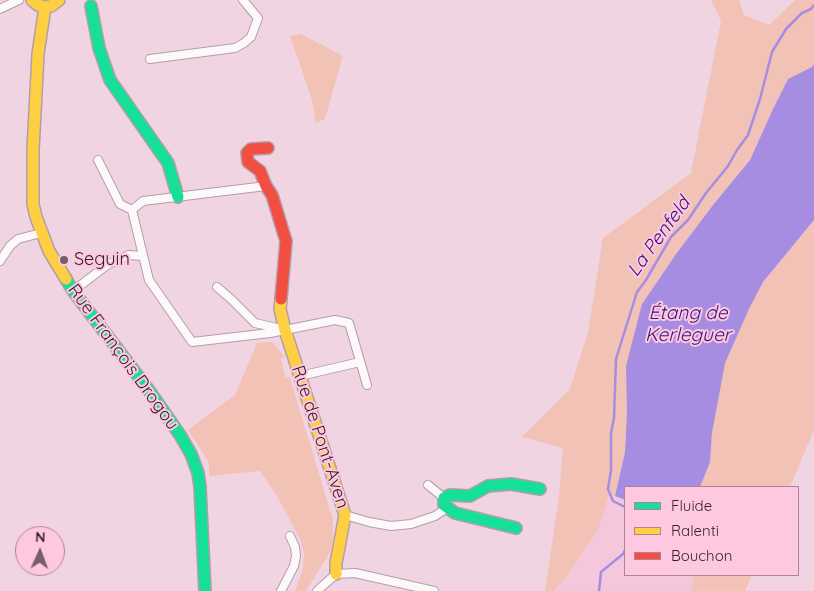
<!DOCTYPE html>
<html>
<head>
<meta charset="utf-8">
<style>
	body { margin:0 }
	#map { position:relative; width:814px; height:591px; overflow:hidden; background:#f1d4e1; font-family:Quicksand,sans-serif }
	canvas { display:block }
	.legend { position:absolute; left:624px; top:486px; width:175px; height:90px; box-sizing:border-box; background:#fdc8e0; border:1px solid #ad8497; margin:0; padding:6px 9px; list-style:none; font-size:15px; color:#361e29 }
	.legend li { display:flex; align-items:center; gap:10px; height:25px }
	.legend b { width:25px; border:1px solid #ad8497 }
	.north { position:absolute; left:15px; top:526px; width:50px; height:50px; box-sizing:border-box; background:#fdc8e0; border:1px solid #ad8497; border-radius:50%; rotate:2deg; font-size:14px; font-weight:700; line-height:20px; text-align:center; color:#361e29 }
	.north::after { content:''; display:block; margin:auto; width:18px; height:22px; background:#775e69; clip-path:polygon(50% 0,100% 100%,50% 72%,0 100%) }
</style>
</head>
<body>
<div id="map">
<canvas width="814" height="591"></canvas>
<ul class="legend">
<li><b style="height:6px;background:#16e098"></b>Fluide</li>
<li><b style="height:6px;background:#ffcf43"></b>Ralenti</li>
<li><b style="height:6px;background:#f24e42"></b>Bouchon</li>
</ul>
<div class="north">N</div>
</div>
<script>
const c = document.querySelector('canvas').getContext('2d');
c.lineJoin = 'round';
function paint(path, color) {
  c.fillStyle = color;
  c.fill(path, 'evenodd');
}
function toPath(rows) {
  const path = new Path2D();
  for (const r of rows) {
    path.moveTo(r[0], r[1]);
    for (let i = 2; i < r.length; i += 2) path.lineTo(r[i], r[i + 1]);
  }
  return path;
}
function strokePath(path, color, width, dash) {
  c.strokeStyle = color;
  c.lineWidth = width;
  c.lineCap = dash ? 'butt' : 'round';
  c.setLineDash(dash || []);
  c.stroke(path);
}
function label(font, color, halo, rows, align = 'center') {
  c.font = font + ' Quicksand,sans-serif';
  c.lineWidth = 4;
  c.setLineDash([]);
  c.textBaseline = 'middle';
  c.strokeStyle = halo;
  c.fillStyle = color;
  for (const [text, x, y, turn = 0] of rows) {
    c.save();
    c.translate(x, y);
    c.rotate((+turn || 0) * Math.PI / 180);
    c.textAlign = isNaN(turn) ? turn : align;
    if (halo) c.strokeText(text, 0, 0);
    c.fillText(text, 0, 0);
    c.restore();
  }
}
paint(toPath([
	[609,496,615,496,625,500,625,575,694,575,691,591,554,591,563,581,598,530]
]), '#f5c7dc');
paint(toPath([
	[711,0,739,0,744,15,769,25,795,0,814,0,814,64,812,67,788,79,772,111,750,160,713,205,676,254,642,304,627,411,625,452,615,496,609,496,598,530,563,581,554,591,545,591,559,497,563,448,522,437,570,389,588,332,603,238,691,173,721,21],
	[301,34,343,56,325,119,316,123,312,100,290,36],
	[814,220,814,430,790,487,700,487,710,462,712,433,724,363,749,309,763,282],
	[269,342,272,342,285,357,281,358,285,377,290,378,333,520,333,539,330,552,306,591,295,591,303,569,304,553,300,539,277,496,260,471,209,476,209,464,207,459,188,430,235,395,257,343],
	[694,575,752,575,745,591,691,591]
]), '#f2c2b6');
paint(toPath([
	[814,64,814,220,763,282,749,309,725,363,712,433,710,462,700,487,625,487,625,500,615,496,625,452,627,411,626,366,642,304,676,254,713,205,750,160,772,111,788,79,812,67]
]), '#a68de2');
strokePath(toPath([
	[625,507,613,501,608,489,611,470,611,433,614,418,616,359,637,292,646,280,671,237,688,220,706,193,728,166,737,150,748,135,760,99,772,52,786,29,802,13,811,9,814,5],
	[599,591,601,572,623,554,625,550]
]), '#a68de2', 2.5);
const street = toPath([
	[0,9,19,0],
	[150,59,235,48,244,43,251,37,258,18,243,0],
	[98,160,120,204,132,210],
	[132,210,149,280,192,342,270,333,335,320,349,323,367,385],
	[132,210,143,201,266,186],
	[0,261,10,246,18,239,41,233],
	[217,287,231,299,255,323,281,329],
	[73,291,107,265,129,255,143,256],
	[300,376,360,362],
	[428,485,444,498],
	[345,515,369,522,391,526,411,524,435,516,447,508],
	[281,591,294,566,296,556,295,547,290,536],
	[317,591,336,574,355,573,434,591]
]);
const fast = toPath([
	[91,6,99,48,110,80,168,163,178,197],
	[66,279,73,291,148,389,180,435,191,454,198,473,200,487,205,591],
	[516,528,455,513,444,505,444,498,450,495,470,496,488,486,511,484,540,489]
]);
const slow = toPath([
	[32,0,38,5,45,7,51,6,59,0],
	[45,7,38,54,33,150,33,204,36,217,49,251,66,279],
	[281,299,280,309,285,330,345,515,336,563,336,574]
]);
const jam = toPath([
	[268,148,251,149,247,153,248,162,260,171,266,186,272,195,286,241,281,299]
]);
strokePath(street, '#b59da8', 10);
strokePath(fast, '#b59da8', 14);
strokePath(slow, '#b59da8', 14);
strokePath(jam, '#b59da8', 14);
strokePath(street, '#fdf9fa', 8);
strokePath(fast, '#16e098', 11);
strokePath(slow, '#ffcf43', 11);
strokePath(jam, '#f24e42', 11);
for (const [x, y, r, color] of [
	[64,260,5,"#775e69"]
]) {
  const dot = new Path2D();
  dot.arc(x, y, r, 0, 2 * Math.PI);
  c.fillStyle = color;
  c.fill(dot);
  strokePath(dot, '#fdc8e0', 2);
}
label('18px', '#361e29', '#fdc8e0', [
	["Seguin",74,260]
], 'left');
label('18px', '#361e29', '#fdc8e0', [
	["Rue François Drogou",123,357,54],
	["Rue de Pont-Aven",320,437,72]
]);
label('italic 19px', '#38137c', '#fdc8e0', [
	["La Penfeld",659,237,-54],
	["Étang de",688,313],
	["Kerleguer",688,335]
]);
</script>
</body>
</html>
